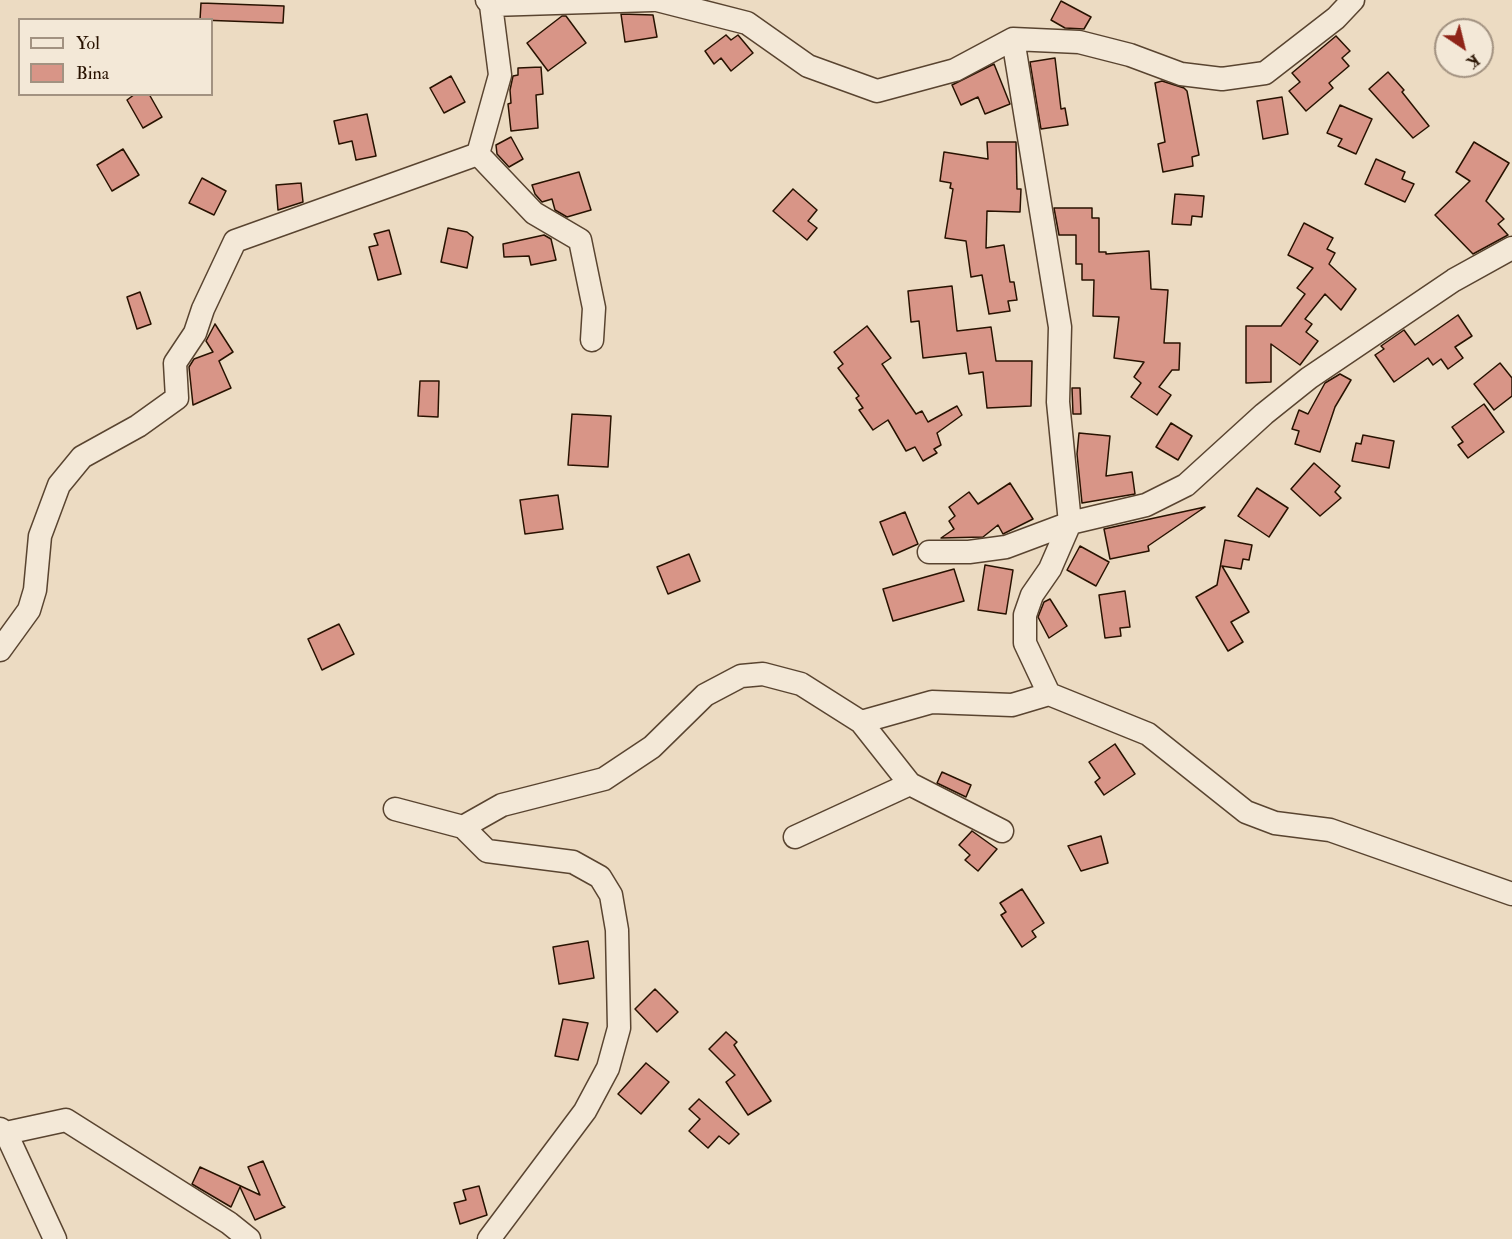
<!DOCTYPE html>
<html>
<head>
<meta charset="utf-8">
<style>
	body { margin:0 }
	#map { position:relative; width:1512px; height:1239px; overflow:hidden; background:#ecdbc2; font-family:"IM FELL Double Pica",serif }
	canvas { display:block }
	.legend { position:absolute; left:18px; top:18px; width:195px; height:78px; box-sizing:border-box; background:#f3e8d7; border:2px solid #a29281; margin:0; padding:8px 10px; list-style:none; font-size:18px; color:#281200 }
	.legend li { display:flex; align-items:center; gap:12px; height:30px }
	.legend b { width:30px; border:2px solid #a29281 }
	.north { position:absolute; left:1434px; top:18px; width:60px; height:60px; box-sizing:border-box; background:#f3e8d7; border:2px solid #a29281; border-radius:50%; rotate:145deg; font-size:16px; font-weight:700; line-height:24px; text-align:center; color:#281200 }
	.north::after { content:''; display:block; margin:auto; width:21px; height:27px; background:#8f2418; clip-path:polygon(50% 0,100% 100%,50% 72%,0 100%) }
</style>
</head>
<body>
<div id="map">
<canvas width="1512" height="1239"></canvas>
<ul class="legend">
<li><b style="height:8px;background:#f3e8d7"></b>Yol</li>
<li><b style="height:16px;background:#d89587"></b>Bina</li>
</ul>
<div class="north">K</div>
</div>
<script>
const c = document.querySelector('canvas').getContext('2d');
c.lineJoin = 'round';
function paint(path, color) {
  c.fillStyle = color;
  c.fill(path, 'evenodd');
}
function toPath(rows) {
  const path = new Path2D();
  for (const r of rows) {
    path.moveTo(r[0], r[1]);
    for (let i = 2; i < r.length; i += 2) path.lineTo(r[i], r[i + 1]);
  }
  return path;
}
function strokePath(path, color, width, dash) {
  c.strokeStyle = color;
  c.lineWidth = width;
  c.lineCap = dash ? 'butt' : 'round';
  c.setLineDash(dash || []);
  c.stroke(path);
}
const building = toPath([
	[1061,1,1091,17,1084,29,1065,28,1051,20,1061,1],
	[201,3,284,6,283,23,200,20,201,3],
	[621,14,653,15,657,37,625,42,621,14],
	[562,16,566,16,586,43,548,71,527,43,562,16],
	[726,35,731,40,738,35,753,53,731,71,721,58,714,64,705,51,726,35],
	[1336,36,1350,51,1342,58,1349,66,1329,83,1333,88,1306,111,1289,91,1300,82,1292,73,1336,36],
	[1055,58,1061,109,1065,108,1068,125,1041,129,1030,62,1055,58],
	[994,64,1010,104,985,114,978,97,961,105,952,85,994,64],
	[541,67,543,94,536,95,538,128,511,131,508,104,511,103,510,90,513,76,518,75,518,68,541,67],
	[1388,72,1404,90,1402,92,1429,126,1413,138,1369,89,1388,72],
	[451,76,465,102,444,113,430,88,451,76],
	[1162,81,1184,88,1187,91,1199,155,1192,157,1193,166,1163,172,1158,144,1165,142,1155,83,1162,81],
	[135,94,149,94,162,117,143,128,127,100,135,94],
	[1282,97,1288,134,1263,139,1257,101,1282,97],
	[1340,105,1372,119,1356,154,1338,146,1342,139,1327,133,1340,105],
	[367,114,376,156,356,160,352,141,339,144,334,121,367,114],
	[511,137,523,159,509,167,497,154,496,145,511,137],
	[987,142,1016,142,1017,189,1021,189,1020,212,987,211,986,248,1004,245,1010,282,1014,282,1017,300,1008,301,1010,311,989,314,982,275,971,277,966,241,945,238,953,189,950,188,951,183,940,181,944,152,988,159,987,142],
	[1474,142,1509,163,1486,201,1504,219,1498,224,1508,235,1473,254,1435,215,1470,181,1456,172,1474,142],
	[123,149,139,175,112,191,97,165,123,149],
	[1376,159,1405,172,1402,179,1414,184,1405,202,1365,184,1376,159],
	[579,172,591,210,567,217,555,210,552,199,542,202,535,194,532,185,579,172],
	[202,178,226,191,214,215,189,203,202,178],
	[301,183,303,202,278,210,276,185,301,183],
	[793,189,817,210,808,221,817,228,807,240,773,211,793,189],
	[1175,194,1204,196,1202,217,1192,216,1191,225,1172,224,1175,194],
	[1054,208,1092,208,1092,218,1099,218,1099,252,1106,252,1106,254,1149,251,1151,289,1168,290,1164,343,1180,343,1179,370,1172,370,1159,387,1171,395,1157,415,1131,397,1141,383,1134,377,1144,362,1114,358,1119,317,1093,316,1094,280,1082,280,1082,264,1076,264,1076,235,1059,235,1054,208],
	[1304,223,1333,238,1327,249,1335,253,1329,264,1356,289,1341,310,1325,294,1305,319,1312,324,1306,332,1318,341,1300,365,1271,344,1271,382,1246,383,1246,326,1281,326,1305,294,1297,288,1313,268,1288,255,1304,223],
	[448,228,467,232,473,237,467,268,441,262,448,228],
	[389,230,401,274,378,280,369,247,378,245,374,234,389,230],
	[544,235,551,239,556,260,531,265,529,256,504,257,503,244,544,235],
	[952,286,957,331,991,327,996,361,1032,361,1031,406,987,408,983,372,969,374,966,353,923,358,919,321,911,322,908,291,952,286],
	[140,292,151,324,137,329,127,297,140,292],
	[1458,315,1472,336,1455,347,1463,358,1448,369,1441,359,1433,365,1428,358,1394,382,1375,355,1384,349,1381,346,1404,330,1415,345,1458,315],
	[215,324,233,352,219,361,231,388,193,405,189,367,194,359,213,352,206,341,215,324],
	[867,326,891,358,882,364,916,414,922,411,928,422,957,406,962,415,937,433,941,445,934,449,937,453,923,461,915,447,906,451,888,420,873,430,859,410,863,408,856,398,859,396,838,368,843,364,834,352,867,326],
	[1500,363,1512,378,1512,396,1494,410,1474,384,1500,363],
	[1340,374,1351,380,1335,407,1320,452,1295,444,1299,431,1292,429,1299,410,1308,414,1325,383,1340,374],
	[420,381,439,381,438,417,418,416,420,381],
	[1072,388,1080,388,1081,414,1073,414,1072,388],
	[1484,404,1504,432,1468,458,1458,445,1463,442,1452,427,1484,404],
	[572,414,611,416,608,467,568,465,572,414],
	[1171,423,1192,436,1178,460,1156,447,1171,423],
	[1079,433,1110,436,1106,476,1132,472,1135,494,1082,503,1077,454,1079,433],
	[1363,435,1394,441,1389,468,1352,461,1356,443,1361,444,1363,435],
	[1314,463,1340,486,1335,492,1341,498,1320,516,1291,489,1314,463],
	[1010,483,1033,519,1003,534,998,525,983,537,941,538,954,529,949,521,955,516,949,507,969,492,978,504,1010,483],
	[1257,488,1288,508,1269,537,1238,516,1257,488],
	[558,495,563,529,525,534,520,500,558,495],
	[1205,507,1148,546,1149,551,1110,559,1104,529,1205,507],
	[905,512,918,544,893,555,880,522,905,512],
	[1225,540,1252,545,1249,560,1243,559,1241,569,1222,566,1249,612,1231,622,1243,642,1228,651,1196,597,1217,585,1225,540],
	[1080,546,1109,562,1096,586,1067,570,1080,546],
	[689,554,700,581,668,594,657,567,689,554],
	[985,565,1013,570,1006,614,978,610,985,565],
	[954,569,964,601,893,621,883,589,954,569],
	[1125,591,1130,627,1120,628,1121,636,1105,638,1099,595,1125,591],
	[1050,599,1067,626,1049,638,1038,617,1044,602,1050,599],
	[339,624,354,654,322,670,308,639,339,624],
	[1115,744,1135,774,1104,795,1095,782,1100,778,1089,762,1115,744],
	[942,772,971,785,966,797,937,783,942,772],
	[972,831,997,849,978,871,965,860,970,855,959,845,972,831],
	[1101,836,1108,863,1081,871,1068,846,1101,836],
	[1022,889,1044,923,1032,931,1036,937,1022,947,1001,915,1006,912,1000,903,1022,889],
	[588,941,594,978,559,984,553,947,588,941],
	[655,989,678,1012,657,1032,635,1009,655,989],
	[563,1019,588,1023,578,1060,555,1056,563,1019],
	[726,1032,737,1042,734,1045,771,1101,748,1115,726,1082,735,1075,709,1049,726,1032],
	[646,1063,669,1082,641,1114,618,1094,646,1063],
	[699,1099,739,1134,729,1144,719,1136,708,1148,689,1131,700,1119,689,1109,699,1099],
	[263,1161,282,1205,285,1207,255,1220,240,1187,231,1207,192,1184,200,1167,260,1195,248,1167,263,1161],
	[479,1186,487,1215,460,1224,454,1203,466,1200,463,1190,479,1186]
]);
paint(building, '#d89587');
strokePath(building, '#281200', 1.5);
const minor = toPath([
	[657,0,747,23,808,66,877,91,955,70,1013,39,1079,42,1130,55,1181,74,1222,79,1265,73,1336,18,1353,0],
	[491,5,652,0],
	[1013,39,1060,327,1058,402,1070,523,1050,569,1032,595,1025,615,1025,643,1049,694],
	[478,154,534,213,580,240,594,308,592,340],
	[929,552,969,552,1006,547,1070,523,1146,505,1186,485,1264,414,1309,378,1454,280,1512,248],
	[0,650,29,610,35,590,40,536,59,485,82,457,138,426,177,398,175,363,195,333,203,309,235,241,478,154,500,75,491,5,487,0],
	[861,722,932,702,1012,705,1049,694,1148,734,1246,812,1275,823,1330,830,1512,894],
	[395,809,463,827,487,851,573,862,600,877,611,895,617,930,619,1028,608,1068,585,1111,489,1239],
	[463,827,502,805,604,779,652,747,705,695,741,676,763,674,801,684,861,722,910,784],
	[795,837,910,784,1002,831],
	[0,1129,6,1133,55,1239],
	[6,1133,66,1120,229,1223,249,1239]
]);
strokePath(minor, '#594430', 25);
strokePath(minor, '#f3e8d7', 22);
</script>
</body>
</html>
